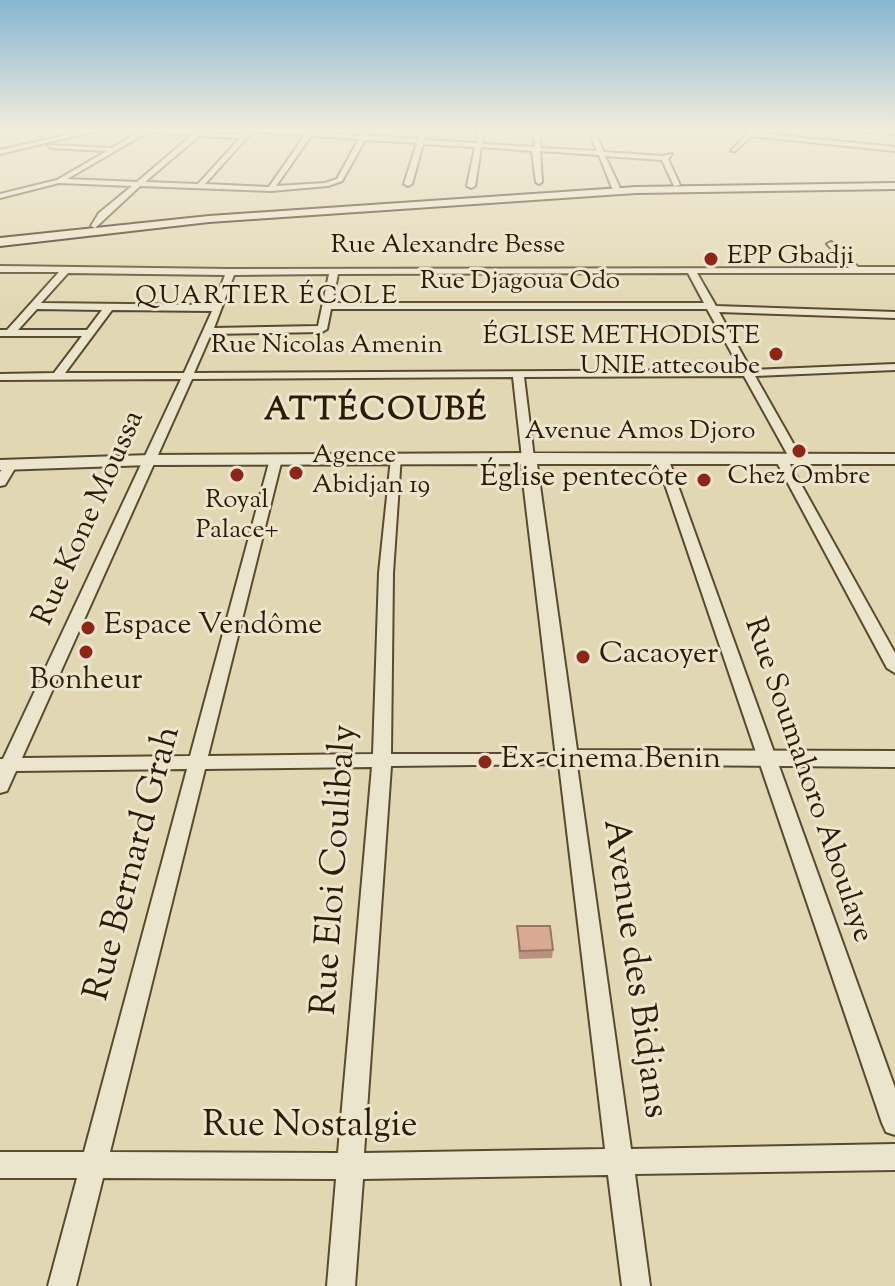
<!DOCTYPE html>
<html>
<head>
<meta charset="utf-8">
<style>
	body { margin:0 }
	canvas { display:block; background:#e1d7b2 }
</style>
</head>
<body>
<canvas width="895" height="1286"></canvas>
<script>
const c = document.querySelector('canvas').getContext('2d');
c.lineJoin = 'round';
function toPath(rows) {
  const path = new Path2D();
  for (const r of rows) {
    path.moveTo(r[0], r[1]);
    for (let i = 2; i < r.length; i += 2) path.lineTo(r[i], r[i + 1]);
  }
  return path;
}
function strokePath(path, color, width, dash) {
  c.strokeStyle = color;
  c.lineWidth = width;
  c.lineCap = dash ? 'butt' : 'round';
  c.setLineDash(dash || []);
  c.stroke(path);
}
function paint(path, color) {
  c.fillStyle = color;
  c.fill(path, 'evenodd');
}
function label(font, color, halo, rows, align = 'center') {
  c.font = font + ' "Sorts Mill Goudy",serif';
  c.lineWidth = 6;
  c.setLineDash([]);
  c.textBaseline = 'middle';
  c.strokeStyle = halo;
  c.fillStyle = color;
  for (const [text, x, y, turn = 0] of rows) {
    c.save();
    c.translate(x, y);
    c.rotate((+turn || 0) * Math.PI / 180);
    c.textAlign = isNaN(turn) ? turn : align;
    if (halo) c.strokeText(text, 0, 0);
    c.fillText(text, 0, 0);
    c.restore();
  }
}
const minor = toPath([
	[89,130,99,130,0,154,0,150,89,130],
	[142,130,243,135,248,130,308,132,315,130,313,132,361,136,365,130,369,130,367,136,418,139,421,130,427,130,424,140,476,143,478,130,484,130,482,144,535,147,533,130,539,130,541,148,597,151,588,130,594,130,604,152,662,156,672,154,668,159,680,185,674,186,662,160,605,156,620,188,616,190,612,188,599,155,540,151,542,182,539,184,536,182,532,151,481,147,475,186,471,188,467,186,475,147,423,144,412,184,408,186,404,184,417,143,365,140,342,181,328,186,271,191,140,186,95,228,91,226,99,213,132,186,59,183,0,198,0,194,57,180,107,151,50,148,48,145,112,148,142,130],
	[148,132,192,135,137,182,67,179,148,132],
	[252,132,305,135,269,187,205,184,252,132],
	[199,136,240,138,198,184,145,182,199,136],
	[311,136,359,139,337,179,325,183,276,186,311,136],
	[751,130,757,130,755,133,895,147,895,151,751,136,735,151,731,151,751,130],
	[831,242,858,267,895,267,895,273,697,273,716,306,895,312,895,318,719,312,751,370,895,364,895,370,755,376,802,459,796,463,790,459,744,376,524,377,534,458,528,462,522,458,513,377,192,379,22,758,190,756,270,459,276,455,282,459,208,756,373,754,379,573,391,458,393,455,401,455,393,573,391,754,573,754,576,758,631,1149,895,1144,895,1170,635,1174,650,1286,622,1286,608,1175,363,1179,355,1286,327,1286,336,1179,103,1178,76,1286,48,1286,77,1178,0,1178,0,1152,84,1152,187,769,16,771,7,791,0,793,0,759,3,759,181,379,0,380,0,374,54,373,82,336,0,336,0,330,7,330,59,272,0,272,0,266,230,269,849,268,827,244,831,242],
	[68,273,225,275,214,305,41,303,68,273],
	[688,273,704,303,332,303,338,274,688,273],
	[329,274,318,326,214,328,234,275,329,274],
	[37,309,102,310,87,330,18,330,37,309],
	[331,309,707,309,741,370,194,373,211,334,322,332,327,329,331,309],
	[112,310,212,311,184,373,65,373,112,310],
	[559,764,605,1149,364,1153,391,766,559,764],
	[372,767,338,1153,110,1152,205,769,372,767],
	[662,454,668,458,895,1088,895,1135,886,1132,882,1123,656,458,662,454],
	[781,455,787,459,895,653,895,673,887,668,775,459,781,455],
	[11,461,17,465,5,485,0,486,0,472,7,462,11,461]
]);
const tertiary = toPath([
	[528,453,895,454,895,464,537,464,577,750,895,751,895,767,559,764,556,758,521,464,150,465,0,470,0,460,150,455,528,453]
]);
const secondary = toPath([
	[895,183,895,189,636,193,209,222,0,246,0,238,209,216,636,187,895,183]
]);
strokePath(minor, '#5a4b30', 4);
strokePath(tertiary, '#5a4b30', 4);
strokePath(secondary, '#2d1c05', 4);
paint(minor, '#ece5cd');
paint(tertiary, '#ece5cd');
paint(secondary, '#ece5cd');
strokePath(toPath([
	[841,130,895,135]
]), '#2d1c05', 3, [6, 6]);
paint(toPath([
	[517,926,553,950,552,958,519,959]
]), '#bb917d');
const building = toPath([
	[517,926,550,926,553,950,520,951,517,926]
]);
paint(building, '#daa991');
strokePath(building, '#997666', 2);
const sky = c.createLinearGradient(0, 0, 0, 310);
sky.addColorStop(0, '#86b6d2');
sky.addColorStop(0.42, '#f2eddc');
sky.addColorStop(1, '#f2eddc00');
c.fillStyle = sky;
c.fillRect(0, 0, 895, 310);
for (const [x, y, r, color] of [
	[711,259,8,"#8f2418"],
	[776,354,8,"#8f2418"],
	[799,451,8,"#8f2418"],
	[296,473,8,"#8f2418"],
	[237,475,8,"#8f2418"],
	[704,480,8,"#8f2418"],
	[88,628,8,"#8f2418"],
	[86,652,8,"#8f2418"],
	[583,657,8,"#8f2418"],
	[485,762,8,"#8f2418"]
]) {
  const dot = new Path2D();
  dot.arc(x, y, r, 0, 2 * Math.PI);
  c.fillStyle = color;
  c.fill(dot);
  strokePath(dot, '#ece5cd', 3);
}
label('26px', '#2d1c05', '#ece5cd', [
	["Rue Alexandre Besse",448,248],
	["Rue Djagoua Odo",520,284],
	["Rue Nicolas Amenin",327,348],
	["Avenue Amos Djoro",640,434]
]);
label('26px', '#2d1c05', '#ece5cd', [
	["EPP Gbadji",727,259],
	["ÉGLISE METHODISTE",760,339,"right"],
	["UNIE attecoube",760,369,"right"],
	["Agence",312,458],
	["Abidjan 19",312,488],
	["Chez Ombre",799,479,"center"],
	["Royal",237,503,"center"],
	["Palace+",237,533,"center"]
], 'left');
c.letterSpacing = '2px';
label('26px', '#2d1c05', '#ece5cd', [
	["QUARTIER ÉCOLE",267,299]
]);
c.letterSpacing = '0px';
label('30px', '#2d1c05', '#ece5cd', [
	["Église pentecôte",688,480,"right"],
	["Espace Vendôme",104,628],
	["Cacaoyer",599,657],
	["Bonheur",86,683,"center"],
	["Ex-cinema Benin",501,762]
], 'left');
label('30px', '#2d1c05', '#ece5cd', [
	["Rue Kone Moussa",91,519,-66],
	["Rue Soumahoro Aboulaye",806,781,71]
]);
c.letterSpacing = '2px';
label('bold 32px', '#2d1c05', '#ece5cd', [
	["ATTÉCOUBÉ",376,414]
]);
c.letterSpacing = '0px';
label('36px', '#2d1c05', '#ece5cd', [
	["Rue Bernard Grah",136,864,-75],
	["Rue Eloi Coulibaly",338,870,-86],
	["Avenue des Bidjans",632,969,82],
	["Rue Nostalgie",310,1129]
]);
</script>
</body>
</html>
